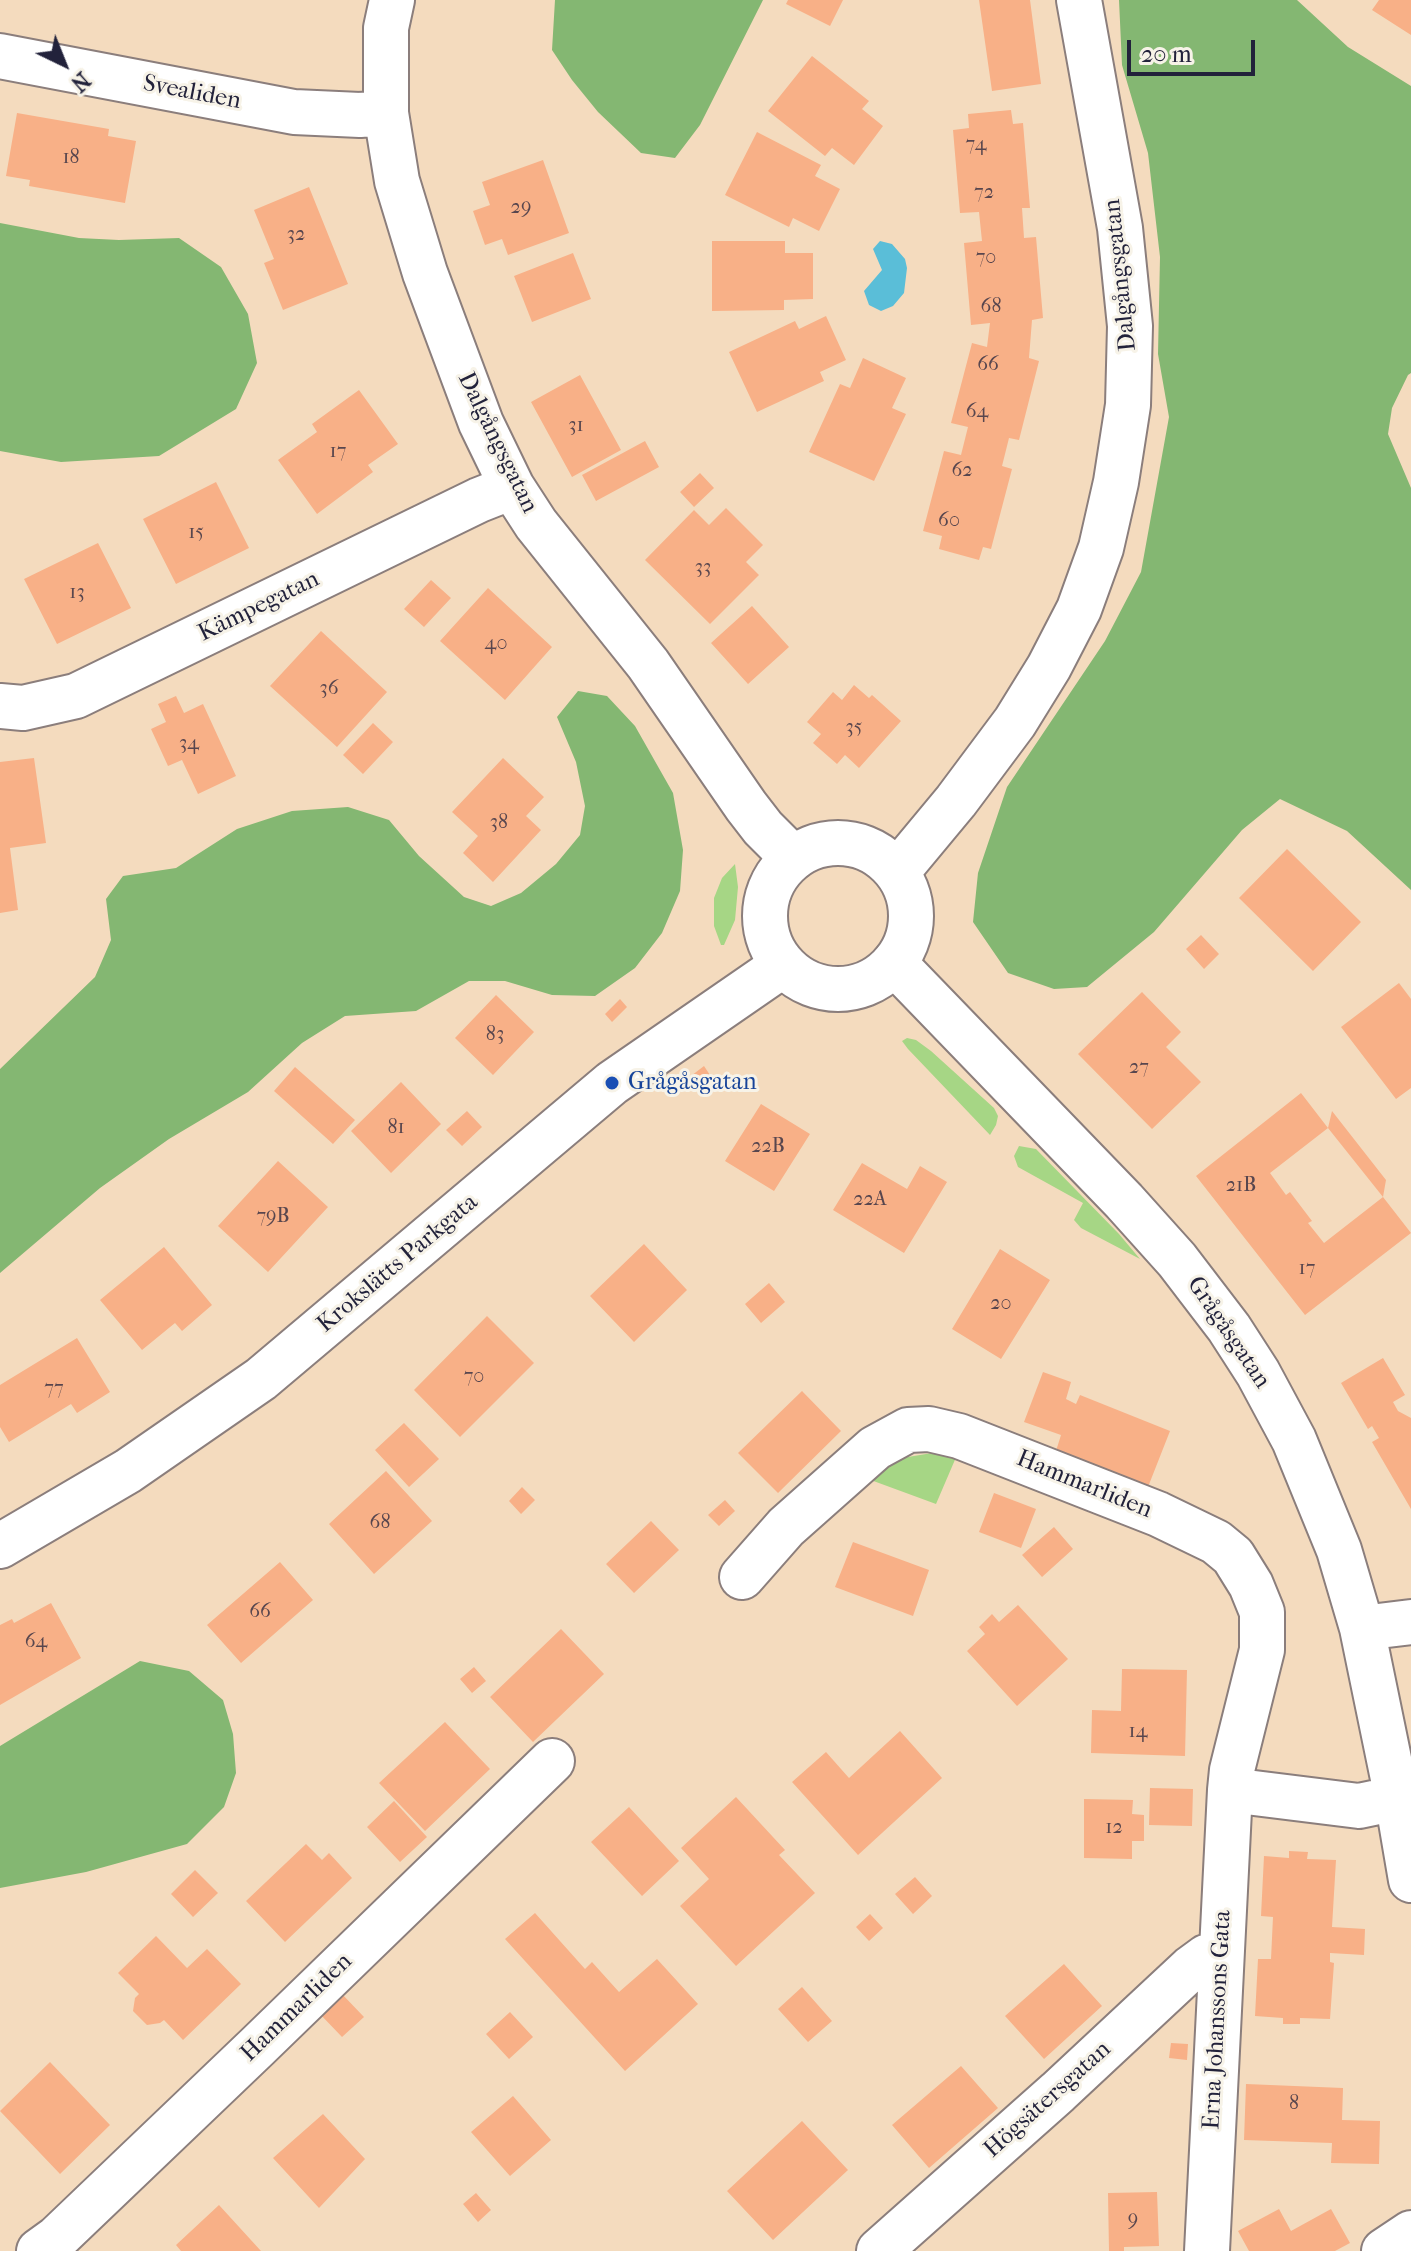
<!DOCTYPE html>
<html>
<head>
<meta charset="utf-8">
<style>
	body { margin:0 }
	#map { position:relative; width:1411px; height:2251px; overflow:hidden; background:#f4dbbe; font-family:"IM FELL French Canon",serif }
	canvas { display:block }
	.north { position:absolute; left:24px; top:24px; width:80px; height:80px; -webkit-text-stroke:6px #f7f3e8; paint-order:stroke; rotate:137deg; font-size:22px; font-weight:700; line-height:32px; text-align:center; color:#22223b }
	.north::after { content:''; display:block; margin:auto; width:28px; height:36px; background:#22223b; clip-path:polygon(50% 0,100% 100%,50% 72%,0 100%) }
	.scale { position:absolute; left:1127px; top:40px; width:128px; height:36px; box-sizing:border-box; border:4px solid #22223b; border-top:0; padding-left:10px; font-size:24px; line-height:28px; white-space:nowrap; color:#22223b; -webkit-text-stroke:6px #f7f3e8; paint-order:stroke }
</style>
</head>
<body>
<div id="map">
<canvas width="1411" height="2251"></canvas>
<div class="north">N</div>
<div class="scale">20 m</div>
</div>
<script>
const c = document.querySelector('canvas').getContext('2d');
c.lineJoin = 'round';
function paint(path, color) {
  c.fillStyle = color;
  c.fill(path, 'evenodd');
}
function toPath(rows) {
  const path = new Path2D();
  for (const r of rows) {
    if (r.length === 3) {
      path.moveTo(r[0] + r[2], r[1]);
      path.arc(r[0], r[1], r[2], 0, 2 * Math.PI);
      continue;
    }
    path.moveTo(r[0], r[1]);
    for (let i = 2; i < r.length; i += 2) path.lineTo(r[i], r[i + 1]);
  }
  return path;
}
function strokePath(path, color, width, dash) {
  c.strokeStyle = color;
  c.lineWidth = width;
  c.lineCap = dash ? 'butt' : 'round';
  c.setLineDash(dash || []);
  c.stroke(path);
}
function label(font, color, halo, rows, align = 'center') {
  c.font = font + ' "IM FELL French Canon",serif';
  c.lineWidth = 6;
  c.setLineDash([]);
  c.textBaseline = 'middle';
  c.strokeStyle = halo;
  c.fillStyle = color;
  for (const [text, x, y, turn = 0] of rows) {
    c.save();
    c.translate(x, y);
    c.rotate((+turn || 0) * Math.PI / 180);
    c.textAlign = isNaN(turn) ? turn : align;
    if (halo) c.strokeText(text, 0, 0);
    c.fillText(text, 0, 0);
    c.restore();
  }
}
paint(toPath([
	[735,864,738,887,735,920,724,945,721,945,714,926,714,898,722,878],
	[907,1038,916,1040,931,1051,994,1108,998,1116,996,1125,990,1135,908,1049,902,1041],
	[1019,1146,1036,1149,1119,1234,1140,1259,1081,1228,1074,1220,1083,1203,1018,1167,1014,1156],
	[938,1452,957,1455,936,1504,868,1479,902,1458]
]), '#a6d685');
paint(toPath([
	[555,0,763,0,700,125,675,158,641,153,598,112,572,80,552,50],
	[1119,0,1297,0,1348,47,1411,86,1411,373,1408,375,1392,408,1388,434,1411,488,1411,890,1347,831,1280,799,1242,830,1154,932,1087,987,1054,989,1008,973,973,922,978,873,1007,787,1105,641,1141,572,1169,417,1158,354,1160,257,1148,153,1122,65],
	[0,223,79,238,119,240,179,238,221,267,248,314,257,363,236,409,159,456,61,462,0,451],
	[578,691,607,696,635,726,673,793,683,850,680,891,662,933,635,968,595,996,552,995,505,981,469,981,416,1011,345,1016,302,1043,248,1092,169,1139,100,1188,0,1273,0,1069,95,977,111,940,106,899,123,876,176,868,237,829,292,811,348,807,389,820,419,856,464,897,491,906,521,893,556,864,580,835,585,806,576,762,557,717],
	[140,1661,189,1671,223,1700,233,1734,236,1773,224,1807,187,1844,86,1872,0,1888,0,1746]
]), '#84b772');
paint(toPath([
	[880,241,892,244,905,259,907,268,904,293,893,306,881,311,869,305,864,291,882,270,873,249]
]), '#5abed8');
paint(toPath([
	[788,0,843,0,830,26,786,4],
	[979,0,1030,0,1041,84,992,91],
	[1379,0,1411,0,1411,35,1372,10],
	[812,56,869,101,862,109,883,126,854,165,832,148,825,156,768,111],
	[1011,110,1013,124,1023,123,1030,208,1022,208,1024,238,1036,237,1043,318,1032,320,1029,358,1039,361,1019,440,1009,438,1002,466,1012,469,991,549,983,547,979,560,939,549,942,536,923,531,944,451,961,455,968,427,951,423,972,343,987,347,990,323,971,325,964,243,982,241,979,212,960,213,953,130,969,128,968,114],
	[17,113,109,129,108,136,136,141,125,203,29,186,30,180,6,176],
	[757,132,821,165,815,176,840,189,819,231,793,218,789,227,725,195],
	[543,160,569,233,508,255,502,239,485,245,473,211,490,205,482,182],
	[309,187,348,284,283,310,264,263,274,259,254,210],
	[712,241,785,241,785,253,813,253,813,299,784,300,784,310,712,311],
	[573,253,591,299,532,322,514,276],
	[826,316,846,360,820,372,824,381,757,412,729,352,795,321,799,329],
	[863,358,906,378,892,408,906,414,874,481,809,452,840,384,850,388],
	[580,375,621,450,572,477,531,402],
	[359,390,398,444,368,465,373,472,317,514,278,460,317,432,312,424],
	[645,441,659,467,596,501,582,475],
	[700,473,714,488,694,507,680,492],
	[216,482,249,548,176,584,143,519],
	[726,508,763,545,746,562,759,575,710,624,645,560,694,510,709,525],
	[98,543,131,608,57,644,24,579],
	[431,580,451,598,424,627,404,609],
	[488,588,552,647,505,700,440,641],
	[752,606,789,647,748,684,711,643],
	[321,631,387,692,337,747,270,686],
	[854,685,869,698,872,695,901,721,859,768,845,755,837,764,813,743,821,734,807,722,833,692,842,700],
	[176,696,184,713,203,704,236,776,198,794,182,760,168,766,151,729,166,722,158,704],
	[373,723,393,742,363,774,343,755],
	[34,758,46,843,10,848,18,910,0,913,0,762],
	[503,758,544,797,526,816,541,830,493,882,463,853,478,836,452,812],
	[1287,849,1361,922,1313,971,1239,898],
	[1201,935,1219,954,1204,969,1186,949],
	[1399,983,1411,999,1411,1088,1396,1099,1341,1027],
	[1142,992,1181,1032,1166,1047,1201,1082,1152,1129,1078,1054],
	[496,995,534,1032,493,1075,455,1038],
	[620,999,627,1007,612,1022,605,1014],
	[704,1066,710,1075,694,1088,687,1079],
	[295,1067,355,1120,333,1144,274,1091],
	[401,1082,441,1124,391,1173,351,1131],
	[1301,1093,1328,1128,1270,1173,1286,1195,1290,1192,1312,1221,1308,1223,1324,1243,1383,1197,1411,1233,1305,1315,1196,1176],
	[761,1104,810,1134,774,1191,725,1161],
	[467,1111,482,1127,462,1146,446,1130],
	[1332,1111,1386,1180,1383,1197,1328,1128],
	[278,1161,328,1207,268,1272,218,1226],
	[862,1163,907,1189,920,1166,947,1182,904,1253,833,1210],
	[644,1244,687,1290,634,1342,590,1296],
	[164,1247,212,1305,182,1331,175,1323,142,1350,100,1300],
	[1000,1249,1050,1280,1001,1359,952,1329],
	[769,1283,785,1302,761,1323,745,1304],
	[487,1316,534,1363,460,1437,414,1390],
	[77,1338,110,1392,77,1413,71,1404,9,1442,0,1427,0,1385],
	[1383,1358,1405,1395,1393,1402,1398,1411,1411,1418,1411,1509,1372,1442,1379,1438,1372,1426,1368,1429,1341,1383],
	[1043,1372,1071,1382,1066,1399,1076,1404,1080,1395,1170,1431,1148,1487,1056,1451,1061,1435,1024,1422],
	[802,1391,841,1431,778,1493,738,1453],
	[404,1423,439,1459,409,1487,375,1450],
	[386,1471,432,1521,374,1574,329,1524],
	[522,1487,535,1500,521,1514,509,1501],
	[994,1493,1036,1509,1021,1548,979,1532],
	[725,1500,735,1511,719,1526,708,1515],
	[651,1521,679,1550,634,1593,606,1564],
	[1054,1527,1073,1549,1042,1577,1022,1555],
	[853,1542,929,1570,913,1616,835,1587],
	[280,1562,313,1600,241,1663,207,1625],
	[51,1603,81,1658,0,1705,0,1625,12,1619,14,1623],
	[1018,1605,1068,1659,1017,1706,967,1651,985,1634,979,1627,992,1614,999,1622],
	[561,1629,604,1674,533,1742,490,1697],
	[474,1667,486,1681,472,1693,460,1679],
	[1122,1669,1187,1670,1185,1756,1091,1753,1092,1710,1121,1711],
	[445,1722,490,1769,425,1831,379,1783],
	[900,1731,942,1778,858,1855,792,1782,826,1752,849,1778],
	[1150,1788,1193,1789,1192,1826,1149,1825],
	[736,1797,785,1850,779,1855,815,1893,736,1966,680,1906,709,1879,681,1848],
	[1084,1799,1133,1800,1132,1814,1144,1815,1144,1841,1132,1841,1132,1859,1084,1858],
	[394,1801,427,1837,400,1862,367,1827],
	[629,1807,679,1861,642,1896,591,1842],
	[306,1844,322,1860,329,1853,352,1878,285,1942,246,1901],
	[1289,1851,1308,1852,1307,1859,1336,1860,1332,1927,1365,1929,1364,1955,1330,1953,1330,1962,1334,1963,1330,2019,1300,2018,1300,2024,1283,2024,1283,2018,1255,2016,1258,1959,1271,1959,1273,1917,1261,1916,1264,1856,1289,1858],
	[195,1870,218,1893,193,1917,171,1894],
	[915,1877,932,1896,913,1914,895,1894],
	[535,1913,585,1969,592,1962,619,1992,657,1959,698,2004,625,2071,505,1939],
	[870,1914,883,1928,869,1941,856,1927],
	[156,1936,187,1968,207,1949,241,1984,183,2040,164,2020,160,2023,147,2025,133,2011,135,1998,139,1994,118,1973],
	[1064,1964,1102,2006,1044,2059,1005,2016],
	[802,1987,832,2021,808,2042,778,2009],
	[341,1993,364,2017,342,2037,319,2013],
	[510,2012,533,2037,509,2059,486,2034],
	[1171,2043,1188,2044,1187,2060,1169,2058],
	[50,2062,110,2125,60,2174,0,2111],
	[961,2066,998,2108,929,2168,892,2125],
	[1246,2084,1343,2088,1342,2120,1380,2121,1379,2164,1331,2163,1332,2143,1244,2140],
	[513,2096,551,2140,510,2176,471,2132],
	[323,2114,365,2159,319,2208,273,2158],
	[802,2121,848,2170,773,2240,727,2191],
	[1157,2192,1159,2246,1124,2247,1124,2251,1109,2251,1108,2193],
	[476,2193,491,2210,478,2222,463,2204],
	[219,2205,261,2251,181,2251,176,2245],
	[1279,2209,1291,2231,1331,2209,1350,2243,1335,2251,1249,2251,1238,2231]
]), '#f8b087');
const street = toPath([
	[392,0,386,28,386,113,397,181,425,273,481,423,512,487,536,524,648,664,746,806,763,828,793,858],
	[0,56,294,112,360,115,386,113],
	[0,706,23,708,76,696,479,500,512,487],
	[894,963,1124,1201,1177,1260,1229,1328,1258,1373,1294,1440,1339,1550,1362,1628,1397,1798,1411,1880],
	[742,1577,786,1527,875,1448,908,1430,929,1429,959,1436,1158,1514,1216,1542,1233,1556,1251,1585,1262,1612,1262,1650,1232,1770,1230,1790,1207,2251],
	[1362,1628,1411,1622],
	[1230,1790,1359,1806,1397,1798],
	[39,2251,57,2238,258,2046,552,1761],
	[879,2251,1058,2092,1191,1968,1206,1957,1221,1958],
	[1384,2251,1411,2233]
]);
const secondary = toPath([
	[838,916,73],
	[897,872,956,801,1015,722,1049,667,1079,609,1101,548,1116,482,1128,405,1130,326,1120,228,1079,0],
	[0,1546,128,1471,261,1379,612,1083,783,965]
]);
strokePath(street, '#8b7e7c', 48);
strokePath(secondary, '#8b7e7c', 48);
strokePath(street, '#fff', 44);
strokePath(secondary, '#fff', 44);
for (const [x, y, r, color] of [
	[612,1083,8,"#1a4fb4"]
]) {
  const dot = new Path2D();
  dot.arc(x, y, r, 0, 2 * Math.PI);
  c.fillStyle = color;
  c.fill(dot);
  strokePath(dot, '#f7f3e8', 3);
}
label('20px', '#58464e', null, [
	["74",976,145],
	["18",71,158],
	["72",984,193],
	["29",521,208],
	["32",296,235],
	["70",986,258],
	["68",991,307],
	["66",988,365],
	["64",977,412],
	["31",576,426],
	["17",338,452],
	["62",962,471],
	["60",949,521],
	["15",196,533],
	["33",703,568],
	["13",77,593],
	["40",496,644],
	["36",329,689],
	["35",854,728],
	["34",189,744],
	["38",499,823],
	["83",495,1035],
	["27",1139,1068],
	["81",396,1128],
	["22B",768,1147],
	["21B",1241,1186],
	["22A",870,1200],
	["79B",273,1217],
	["17",1307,1269],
	["20",1001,1304],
	["70",474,1377],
	["77",54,1389],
	["68",380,1523],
	["66",260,1612],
	["64",36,1642],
	["14",1138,1732],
	["12",1114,1828],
	["8",1294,2104],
	["9",1133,2220]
]);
label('24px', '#22223b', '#f7f3e8', [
	["Svealiden",192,93,11],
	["Dalgångsgatan",1121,275,-96],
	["Dalgångsgatan",497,443,64],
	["Kämpegatan",259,607,-26],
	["Krokslätts Parkgata",398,1264,-40],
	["Grågåsgatan",1228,1333,56],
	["Hammarliden",1084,1485,22],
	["Hammarliden",297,2008,-44],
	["Erna Johanssons Gata",1218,2020,-87],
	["Högsätersgatan",1048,2100,-42]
]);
label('24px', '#164399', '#f7f3e8', [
	["Grågåsgatan",628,1083]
], 'left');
</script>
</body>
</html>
